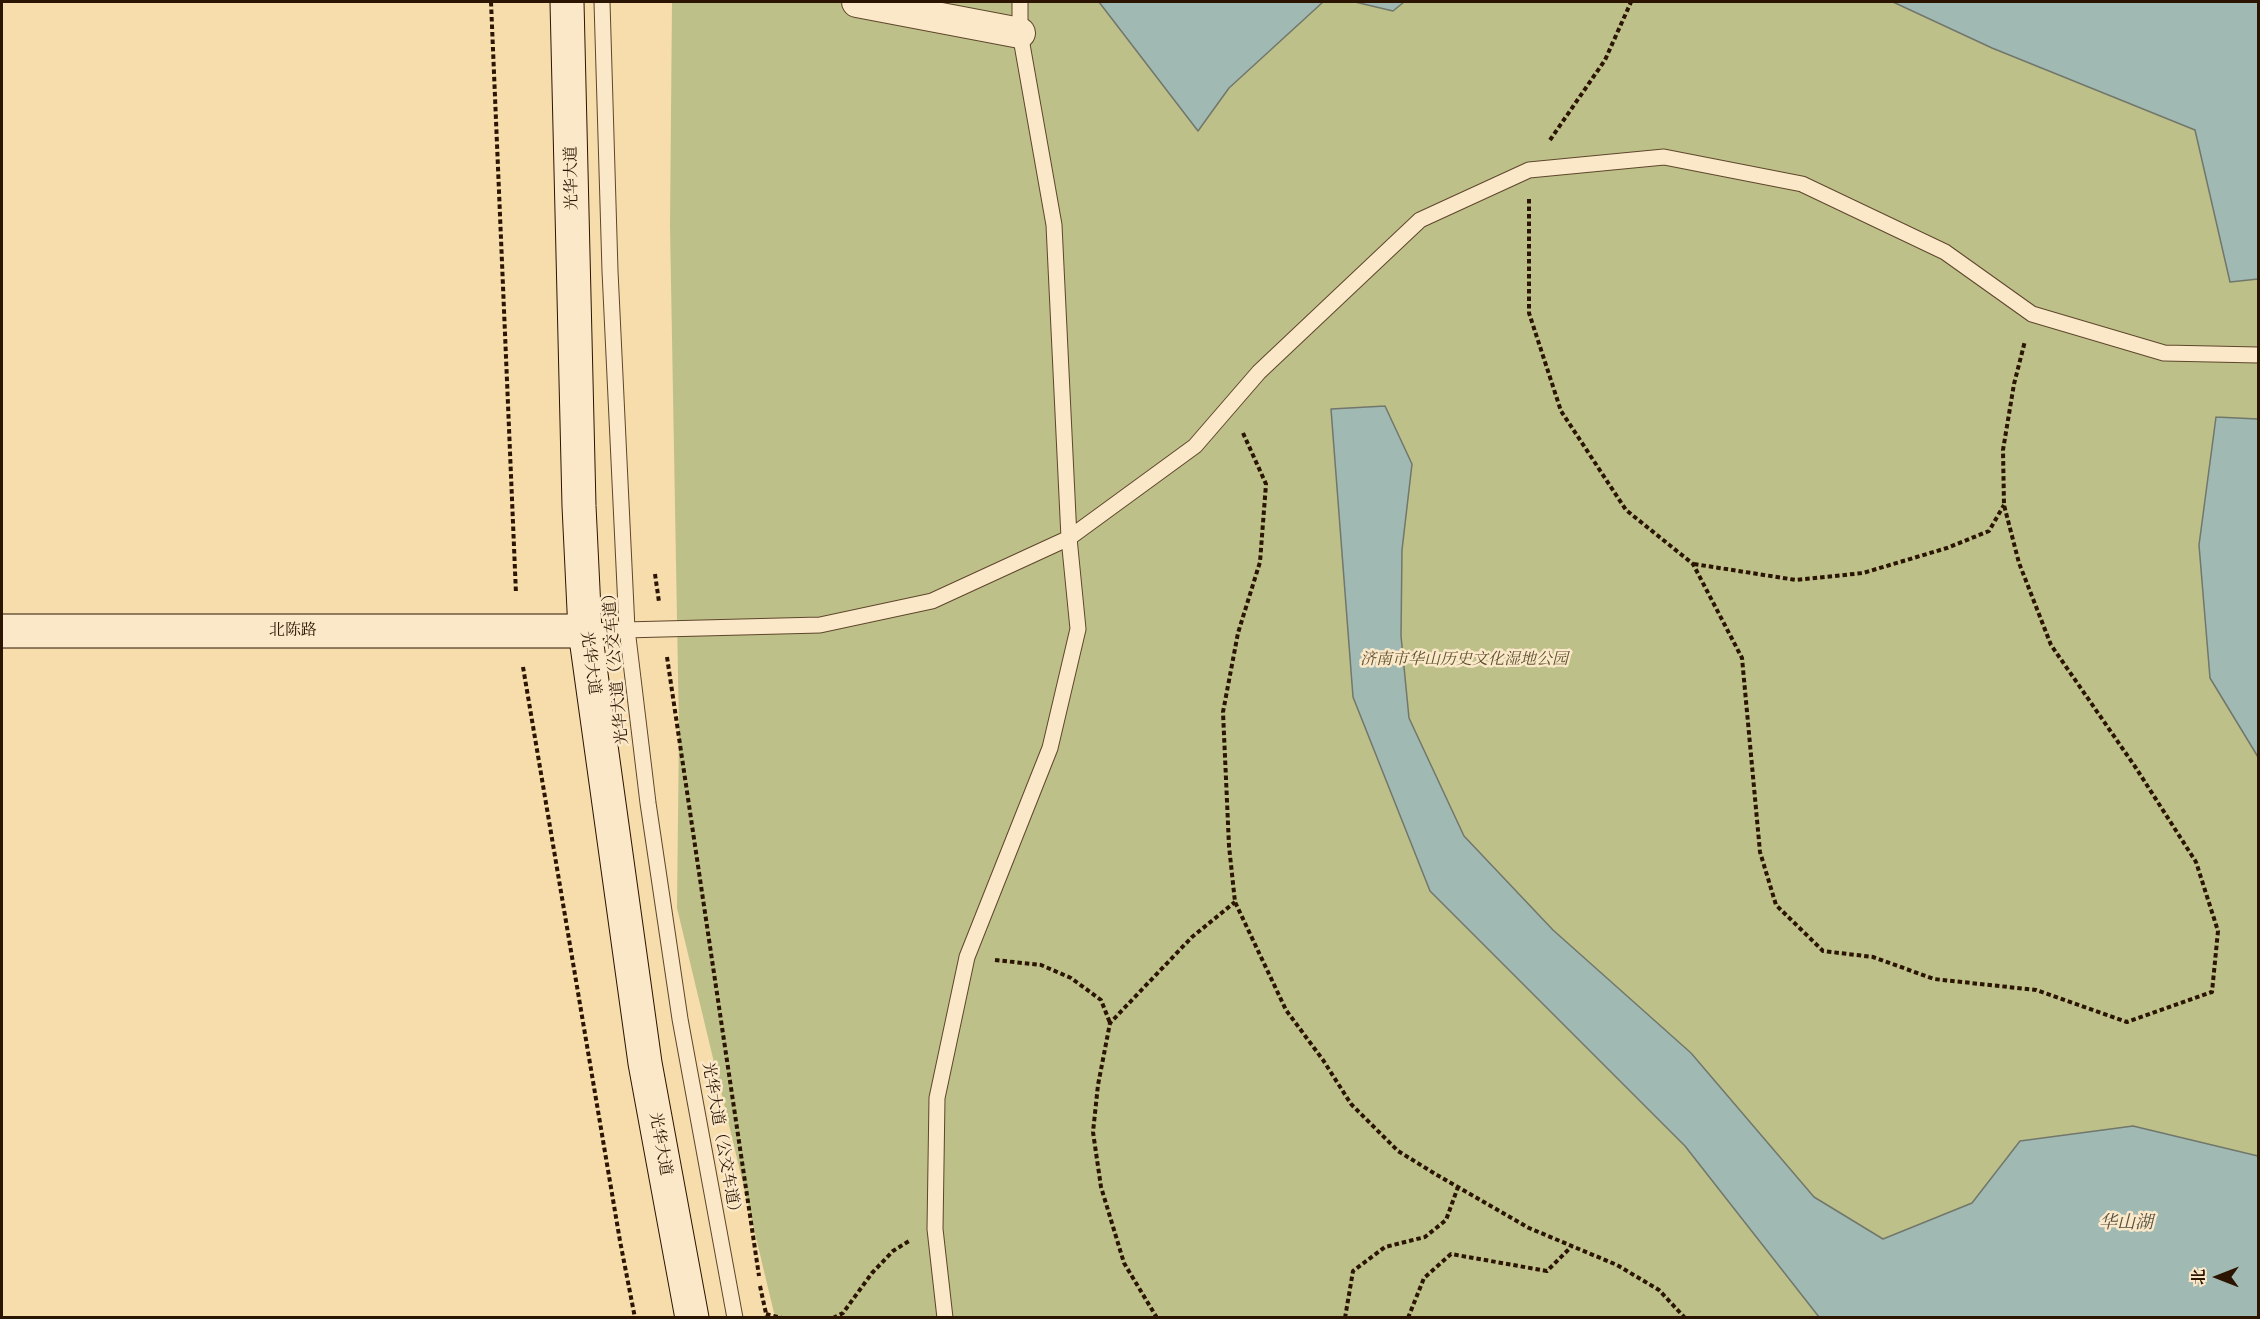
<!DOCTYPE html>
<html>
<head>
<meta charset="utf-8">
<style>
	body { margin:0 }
	#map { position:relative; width:2260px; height:1319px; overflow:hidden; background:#f7dcac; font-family:"Old Standard TT","Noto Serif SC",serif }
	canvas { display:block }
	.frame { position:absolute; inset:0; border:3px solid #2b1400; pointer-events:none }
	.north { position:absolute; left:2188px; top:1247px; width:60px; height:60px; -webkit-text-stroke:4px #fae8c9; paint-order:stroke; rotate:270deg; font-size:16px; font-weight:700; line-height:24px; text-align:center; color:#2b1400 }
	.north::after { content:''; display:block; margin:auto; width:21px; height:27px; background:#2b1400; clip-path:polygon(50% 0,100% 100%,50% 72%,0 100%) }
</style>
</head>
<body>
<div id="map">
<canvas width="2260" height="1319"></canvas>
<div class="frame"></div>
<div class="north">北</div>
</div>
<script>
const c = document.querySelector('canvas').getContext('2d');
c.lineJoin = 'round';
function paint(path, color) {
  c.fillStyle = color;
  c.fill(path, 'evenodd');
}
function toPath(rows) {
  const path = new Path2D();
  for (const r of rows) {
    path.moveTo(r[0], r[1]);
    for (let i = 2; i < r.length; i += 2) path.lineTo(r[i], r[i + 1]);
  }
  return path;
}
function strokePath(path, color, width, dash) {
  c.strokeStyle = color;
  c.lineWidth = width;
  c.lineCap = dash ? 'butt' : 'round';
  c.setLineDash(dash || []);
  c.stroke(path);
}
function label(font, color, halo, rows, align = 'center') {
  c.font = font + ' "Old Standard TT","Noto Serif SC",serif';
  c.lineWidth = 5;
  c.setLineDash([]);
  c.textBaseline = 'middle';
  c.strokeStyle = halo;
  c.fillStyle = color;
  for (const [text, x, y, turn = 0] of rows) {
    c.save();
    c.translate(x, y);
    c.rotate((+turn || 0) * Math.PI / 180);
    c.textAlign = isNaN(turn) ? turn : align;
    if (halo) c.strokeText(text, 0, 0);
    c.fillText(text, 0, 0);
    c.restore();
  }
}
paint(toPath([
	[672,2,2258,2,2258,1317,775,1317,677,908,679,730,670,226]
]), '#bec089');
const water = toPath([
	[1099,2,1323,2,1229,88,1198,131,1099,2],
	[1355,2,1404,2,1393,11,1355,2],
	[1893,2,2258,2,2258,279,2230,282,2195,130,1992,48,1893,2],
	[1385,406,1412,464,1402,550,1401,636,1409,718,1464,836,1553,930,1691,1053,1814,1197,1883,1239,1972,1203,2020,1141,2133,1126,2258,1156,2258,1317,1819,1317,1685,1146,1430,891,1353,697,1331,409,1385,406],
	[2216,417,2258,419,2258,757,2210,678,2199,545,2216,417]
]);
paint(water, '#a0b9b3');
strokePath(water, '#71776b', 1.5);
const lane = toPath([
	[602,2,610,271,627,629,648,803,680,1019,735,1318],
	[1020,2,1020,33,1054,225,1069,538,1195,446,1259,372,1420,220,1529,170,1664,157,1802,184,1945,252,2032,314,2164,353,2258,355],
	[585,631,820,625,932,601,1069,538,1078,629,1050,748,967,957,937,1098,935,1229,945,1318]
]);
const street = toPath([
	[857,2,1020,33]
]);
const secondary = toPath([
	[567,2,579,506,585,631,645,1063,692,1318],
	[2,631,585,631]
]);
strokePath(lane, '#5e462b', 17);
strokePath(street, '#5e462b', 32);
strokePath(secondary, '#2b1400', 35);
strokePath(toPath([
	[491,2,516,594],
	[1550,140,1605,60,1631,2],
	[1529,199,1529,313,1561,411,1626,510,1693,564,1742,658,1760,852,1776,905,1823,951,1873,957,1934,979,2036,990,2127,1022,2212,992,2218,931,2196,862,2136,768,2051,645,2019,563,2004,505,2003,450,2014,384,2025,341],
	[1243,433,1266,484,1260,562,1238,633,1223,712,1229,846,1235,902,1286,1010,1323,1060,1351,1104,1398,1151,1437,1175,1529,1228,1617,1265,1659,1290,1685,1318],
	[1694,564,1796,580,1863,573,1947,548,1989,531,2004,505],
	[655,574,659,602],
	[667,657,759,1276],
	[523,667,620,1241,635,1318],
	[995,960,1041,965,1071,978,1101,1000,1110,1023],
	[760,1286,767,1318],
	[766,1314,782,1318],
	[833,1318,843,1313,872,1273,893,1251,909,1241],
	[1157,1318,1124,1263,1101,1187,1093,1132,1098,1085,1110,1023,1192,937,1235,902],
	[1345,1318,1353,1271,1385,1247,1425,1237,1446,1220,1458,1187],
	[1408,1318,1424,1278,1451,1254,1547,1271,1572,1246]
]), '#2b1400', 4, [4.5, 3]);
strokePath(lane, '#fae8c9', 15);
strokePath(street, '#fae8c9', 30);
strokePath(secondary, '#fae8c9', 33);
label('16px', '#2b1400', '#fae8c9', [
	["光华大道",572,178,-91],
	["北陈路",293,631],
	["光华大道",590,663,82],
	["光华大道（公交车道）",616,665,-95],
	["光华大道（公交车道）",721,1141,80],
	["光华大道",660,1144,80]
]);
label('italic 16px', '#5e5030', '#fae8c9', [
	["济南市华山历史文化湿地公园",1464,660]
]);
label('italic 18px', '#544e3f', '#fae8c9', [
	["华山湖",2126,1223]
]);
</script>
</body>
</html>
